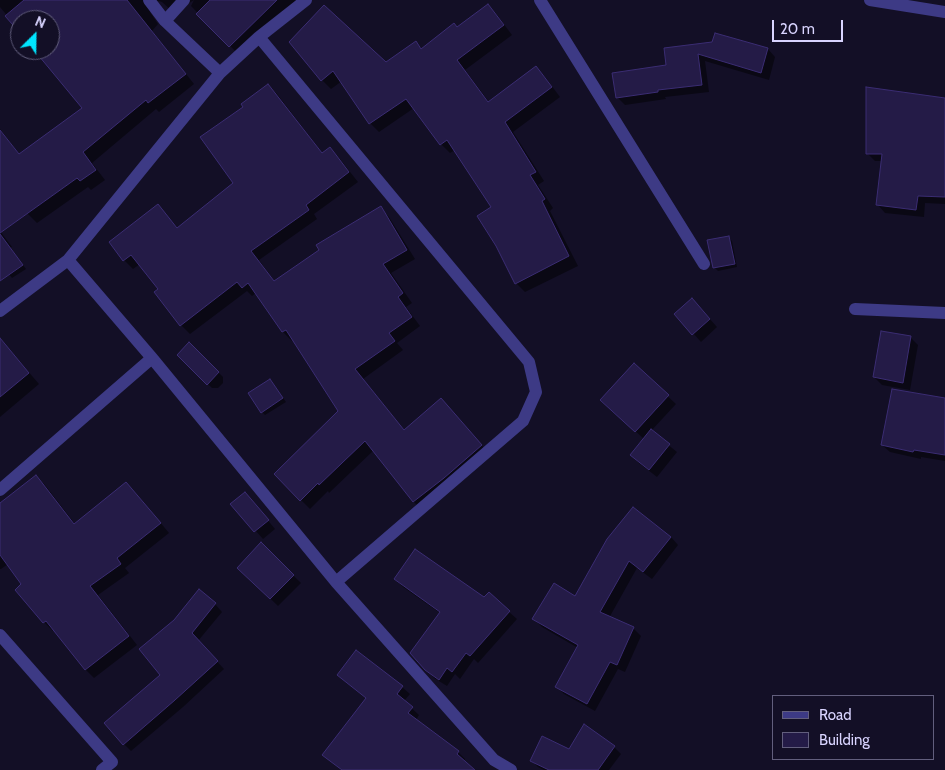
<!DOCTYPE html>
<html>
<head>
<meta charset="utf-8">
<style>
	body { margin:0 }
	#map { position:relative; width:945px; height:770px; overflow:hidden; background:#130f26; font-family:Cabin,sans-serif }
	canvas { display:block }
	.legend { position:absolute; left:772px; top:695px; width:162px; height:65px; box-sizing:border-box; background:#130f26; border:1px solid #625e7d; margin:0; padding:6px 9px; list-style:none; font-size:15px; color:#d9d4ff }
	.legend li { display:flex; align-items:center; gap:10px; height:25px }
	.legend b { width:25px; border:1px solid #625e7d }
	.north { position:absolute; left:10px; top:10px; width:50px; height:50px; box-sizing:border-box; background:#130f26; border:1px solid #625e7d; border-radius:50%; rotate:23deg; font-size:14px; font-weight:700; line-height:20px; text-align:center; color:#d9d4ff }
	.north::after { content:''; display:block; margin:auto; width:18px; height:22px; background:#00e5ff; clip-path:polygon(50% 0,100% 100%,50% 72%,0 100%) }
	.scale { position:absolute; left:772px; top:20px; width:71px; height:22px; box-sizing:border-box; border:2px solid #d9d4ff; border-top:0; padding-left:6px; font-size:15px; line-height:18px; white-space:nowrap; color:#d9d4ff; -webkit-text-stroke:4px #130f26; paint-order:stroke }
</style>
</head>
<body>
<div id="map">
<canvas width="945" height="770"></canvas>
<ul class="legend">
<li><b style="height:6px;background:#3d3a85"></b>Road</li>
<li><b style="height:14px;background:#241b47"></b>Building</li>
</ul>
<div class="north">N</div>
<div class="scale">20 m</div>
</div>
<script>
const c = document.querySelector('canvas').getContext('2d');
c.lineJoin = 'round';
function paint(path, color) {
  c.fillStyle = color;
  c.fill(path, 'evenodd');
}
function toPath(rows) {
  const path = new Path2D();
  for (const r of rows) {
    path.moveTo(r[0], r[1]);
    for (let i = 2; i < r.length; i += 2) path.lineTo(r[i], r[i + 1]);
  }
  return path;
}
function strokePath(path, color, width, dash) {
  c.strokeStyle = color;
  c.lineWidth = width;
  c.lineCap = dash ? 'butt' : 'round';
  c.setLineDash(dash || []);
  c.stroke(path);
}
paint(toPath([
	[0,0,183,0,172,11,162,2,159,1,153,3,151,7,150,12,158,24,152,31,194,84,159,112,156,109,92,163,105,180,91,190,88,187,37,223,27,213,0,181,0,129,20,155,84,109,35,50,50,50,50,20,20,20,20,31,0,7],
	[185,0,296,0,240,56,191,6,194,0,188,4],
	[488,5,497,15,512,35,465,70,489,102,536,68,545,77,560,97,513,132,544,181,538,185,553,208,550,211,578,266,525,292,516,283,492,207,455,150,450,153,441,144,414,108,379,132,370,123,342,81,331,89,322,80,290,42,386,64,416,43,422,49,457,28],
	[666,49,768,49,775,57,769,80,705,61,709,92,665,97,666,99,625,105,617,97,668,66],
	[268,85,277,94,323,154,330,149,339,158,358,182,314,214,317,219,259,260,275,282,380,208,389,217,415,259,391,273,412,303,406,307,420,326,397,343,403,350,363,379,405,431,450,409,490,455,422,510,413,501,374,450,329,493,328,491,310,509,275,474,340,412,294,340,292,341,283,332,256,293,252,296,247,291,190,334,181,325,160,289,140,264,133,269,124,260,111,243,158,206,178,228,234,184,245,107],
	[945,100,945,204,925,203,924,217,885,213,878,205,882,161,875,161,868,154],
	[0,231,12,247,10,248,26,269,12,278,0,263],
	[728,237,732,241,737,267,718,271,714,267],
	[700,308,717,327,701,342,676,314],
	[910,337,918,345,910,390,882,385,874,377],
	[0,339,8,348,39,384,0,417],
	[189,343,223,377,223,383,218,388,212,388,178,355],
	[634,365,676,404,651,431,677,452,657,477,639,463,631,455,644,439,609,407],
	[270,380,286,402,265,415,262,412],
	[945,399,945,461,921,457,921,459,890,452,882,445],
	[36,477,45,485,75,524,126,483,135,492,169,533,125,568,129,573,98,595,137,645,94,678,85,669,55,630,53,631,44,622,16,590,23,584,8,564,1,569,0,569,0,504],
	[252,501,275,529,263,539,232,504],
	[633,509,671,537,678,545,652,579,637,568,609,618,633,628,641,636,625,672,618,669,595,711,564,694,556,686,578,648,542,627,534,619,575,598],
	[261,544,301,583,278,606,239,568],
	[395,579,484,599,509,612,517,619,478,663,474,659,460,679,455,674,447,686,434,678,426,669,440,613,403,587],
	[215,604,222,612,198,641,224,669,183,707,131,751,124,744,162,676,140,649],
	[356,652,402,687,410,694,404,701,419,715,416,720,458,752,465,759,464,762,473,770,341,770,324,755,367,699,346,682,339,675],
	[584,726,614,747,621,754,609,770,544,770,538,767,532,761,569,750]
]), '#0007');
const building = toPath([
	[24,0,127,0,186,74,148,103,146,100,83,152,96,170,80,181,77,178,0,233,0,130,19,154,82,108,34,50,50,50,50,20,20,20,20,33,5,16,24,0],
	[210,0,277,0,229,47,196,14,210,0],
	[488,4,504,25,457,60,488,102,536,66,552,87,505,122,536,172,530,175,545,199,542,201,569,256,515,284,496,246,477,216,491,207,447,140,440,145,406,99,369,124,333,71,321,81,289,42,324,5,386,62,416,41,421,49,454,23,457,27,488,4],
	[715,33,768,48,761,73,698,54,702,85,658,90,658,92,616,98,612,73,666,65,664,48,712,42,715,33],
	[268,84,322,153,330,147,349,172,306,205,309,210,251,251,274,281,319,250,316,245,381,206,407,250,383,264,403,293,398,297,412,317,389,333,395,341,355,369,404,430,441,398,482,445,444,478,413,502,365,441,319,485,318,483,300,501,274,474,338,411,286,330,282,332,248,283,242,288,237,282,180,326,154,292,158,289,131,255,123,261,109,242,158,204,177,228,233,183,200,137,243,107,241,104,268,84],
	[866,87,945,98,945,197,918,196,916,210,876,205,882,154,866,154,866,87],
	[0,234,23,265,0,281,0,234],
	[729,236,735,264,713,268,707,240,729,236],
	[692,298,710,319,692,335,674,314,692,298],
	[881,331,911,336,903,383,873,377,881,331],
	[0,338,29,373,0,397,0,338],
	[189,342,219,372,207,385,177,355,189,342],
	[634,363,669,395,635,432,600,400,634,363],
	[270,379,283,398,261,413,248,393,270,379],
	[892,389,945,398,945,455,914,450,913,452,881,445,892,389],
	[651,429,670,444,649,470,630,455,651,429],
	[36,475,74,524,126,482,161,523,117,558,121,564,90,586,129,636,85,670,46,621,43,623,15,590,21,584,0,555,0,503,36,475],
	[245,492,269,520,254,532,230,504,245,492],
	[633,507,671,537,643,572,629,561,600,612,634,627,617,665,610,662,587,704,555,687,578,645,532,619,554,583,575,596,607,539,633,507],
	[261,542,294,575,270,599,237,568,261,542],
	[415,549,484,597,489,592,510,611,470,656,466,653,452,672,447,668,439,680,425,670,410,653,440,612,394,579,415,549],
	[199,589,216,603,192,633,218,661,175,700,123,745,104,723,160,675,139,649,174,620,199,589],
	[356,650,403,686,397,694,413,707,408,713,459,751,457,754,475,770,342,770,322,755,366,698,337,675,356,650],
	[584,724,615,746,598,770,549,770,530,761,542,736,569,749,584,724]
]);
paint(building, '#241b47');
strokePath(building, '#3b2d73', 1);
strokePath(toPath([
	[149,0,165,21],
	[184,0,165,21,220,73],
	[540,0,704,264],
	[870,0,945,12],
	[259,37,529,362,536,392,523,421,336,582],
	[68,260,152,358,336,582,494,760,511,770],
	[855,309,945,313],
	[0,311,68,260,220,73,259,37,306,0],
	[0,490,152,358],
	[0,635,112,762,102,770]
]), '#3d3a85', 12);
</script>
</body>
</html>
